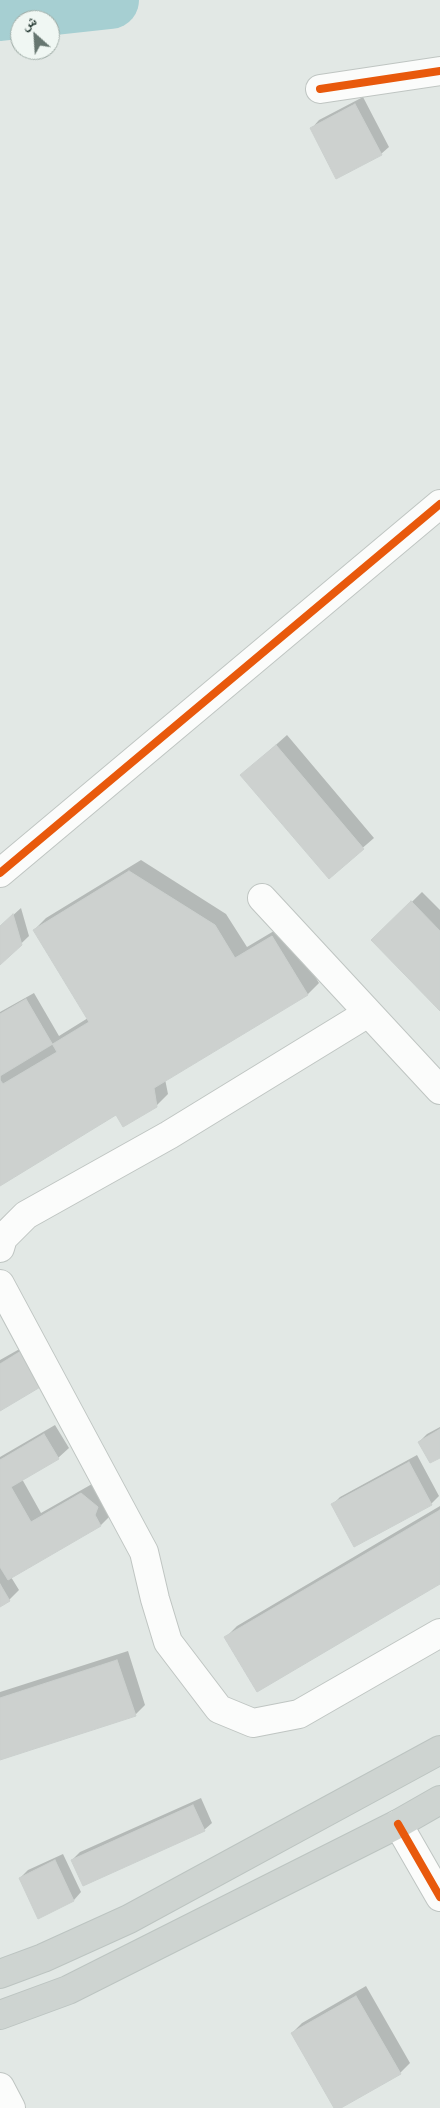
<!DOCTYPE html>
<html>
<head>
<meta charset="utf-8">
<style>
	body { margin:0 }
	#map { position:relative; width:440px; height:2108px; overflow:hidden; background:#e2e8e5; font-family:Helvetica,"Noto Naskh Arabic",sans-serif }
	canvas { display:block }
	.north { position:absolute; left:10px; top:10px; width:50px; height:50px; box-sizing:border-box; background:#f0f7f3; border:1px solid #9eaba5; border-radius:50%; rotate:334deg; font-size:14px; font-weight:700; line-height:20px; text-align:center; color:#233831 }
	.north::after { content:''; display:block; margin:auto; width:18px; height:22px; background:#667670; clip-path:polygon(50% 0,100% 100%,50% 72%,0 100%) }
</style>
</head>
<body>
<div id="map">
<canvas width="440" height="2108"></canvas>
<div class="north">ش</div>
</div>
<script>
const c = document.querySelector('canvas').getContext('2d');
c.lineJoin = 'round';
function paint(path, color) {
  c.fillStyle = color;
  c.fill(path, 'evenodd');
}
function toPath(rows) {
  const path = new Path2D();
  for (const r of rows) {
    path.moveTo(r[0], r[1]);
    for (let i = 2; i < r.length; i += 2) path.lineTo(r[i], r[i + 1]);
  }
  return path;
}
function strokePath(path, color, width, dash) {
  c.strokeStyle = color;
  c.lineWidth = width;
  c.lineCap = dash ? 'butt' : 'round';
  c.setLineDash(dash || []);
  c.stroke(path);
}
paint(toPath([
	[363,97,389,147,381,154,312,128,319,120],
	[287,735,374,838,329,877,242,775],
	[141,860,226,914,247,947,284,925,319,983,308,994,165,1079,168,1094,156,1106,117,1114,0,1184,0,1012,34,993,59,1036,88,1018,34,930,46,918],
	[422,892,440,910,440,1009,373,940],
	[21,908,29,936,0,964,0,927],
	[32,1342,0,1410,0,1360],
	[55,1425,69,1448,58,1458,22,1479,41,1513,92,1484,111,1515,101,1525,11,1577,19,1590,9,1600,0,1605,0,1457],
	[440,1427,440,1457,419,1442,427,1434],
	[417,1455,439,1496,431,1504,333,1504,340,1497],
	[440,1506,440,1583,226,1637,237,1626],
	[128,1651,145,1705,135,1715,0,1759,0,1692],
	[201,1798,212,1823,204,1830,72,1860,80,1852],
	[63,1854,81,1892,74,1900,20,1878,28,1870],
	[366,1986,410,2063,400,2073,338,2108,335,2108,292,2033,302,2023]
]), '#0003');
strokePath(toPath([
	[0,12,110,0]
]), '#a6cfd2', 58);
const building = toPath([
	[355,104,382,155,336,179,310,128,355,104],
	[276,745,364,849,329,879,240,775,276,745],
	[129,871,215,925,235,958,272,936,308,995,154,1088,157,1107,123,1127,116,1115,0,1186,0,1076,89,1022,33,930,129,871],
	[411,901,440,931,440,1011,371,940,411,901],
	[13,914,22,945,0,965,0,926,13,914],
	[26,999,57,1052,3,1084,0,1080,0,1014,26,999],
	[21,1351,42,1386,0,1411,0,1364,21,1351],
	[440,1429,440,1458,430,1463,418,1442,440,1429],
	[44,1434,59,1459,11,1487,31,1522,81,1493,98,1507,95,1515,101,1526,8,1580,0,1567,0,1460,44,1434],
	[409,1462,432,1505,354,1547,331,1504,409,1462],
	[440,1510,440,1584,257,1692,224,1637,440,1510],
	[0,1584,10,1601,0,1607,0,1584],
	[117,1660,136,1716,0,1760,0,1698,117,1660],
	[193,1805,205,1831,83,1886,71,1860,193,1805],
	[55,1860,74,1901,38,1919,19,1878,55,1860],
	[356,1996,401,2074,341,2108,334,2108,291,2033,356,1996]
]);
paint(building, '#cdd1cf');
strokePath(building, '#cbd0ce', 1);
const minor = toPath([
	[320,89,440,71],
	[0,873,440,504],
	[262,898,440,1090],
	[0,1248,3,1238,26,1215,169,1135,368,1013],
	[0,1284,144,1552,155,1599,168,1642,219,1709,253,1723,299,1714,440,1633],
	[398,1824,440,1897],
	[0,2087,11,2108]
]);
const major = toPath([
	[0,1974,43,1958,129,1919,440,1750],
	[0,2015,68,1990,398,1824,440,1800]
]);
strokePath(minor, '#bfc5c2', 30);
strokePath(major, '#bcc4c1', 30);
strokePath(minor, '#fbfcfb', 28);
strokePath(major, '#ced4d1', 28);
strokePath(toPath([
	[320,89,440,71],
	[0,873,440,504],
	[398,1824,440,1897]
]), '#e8590c', 8);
</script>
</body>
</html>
